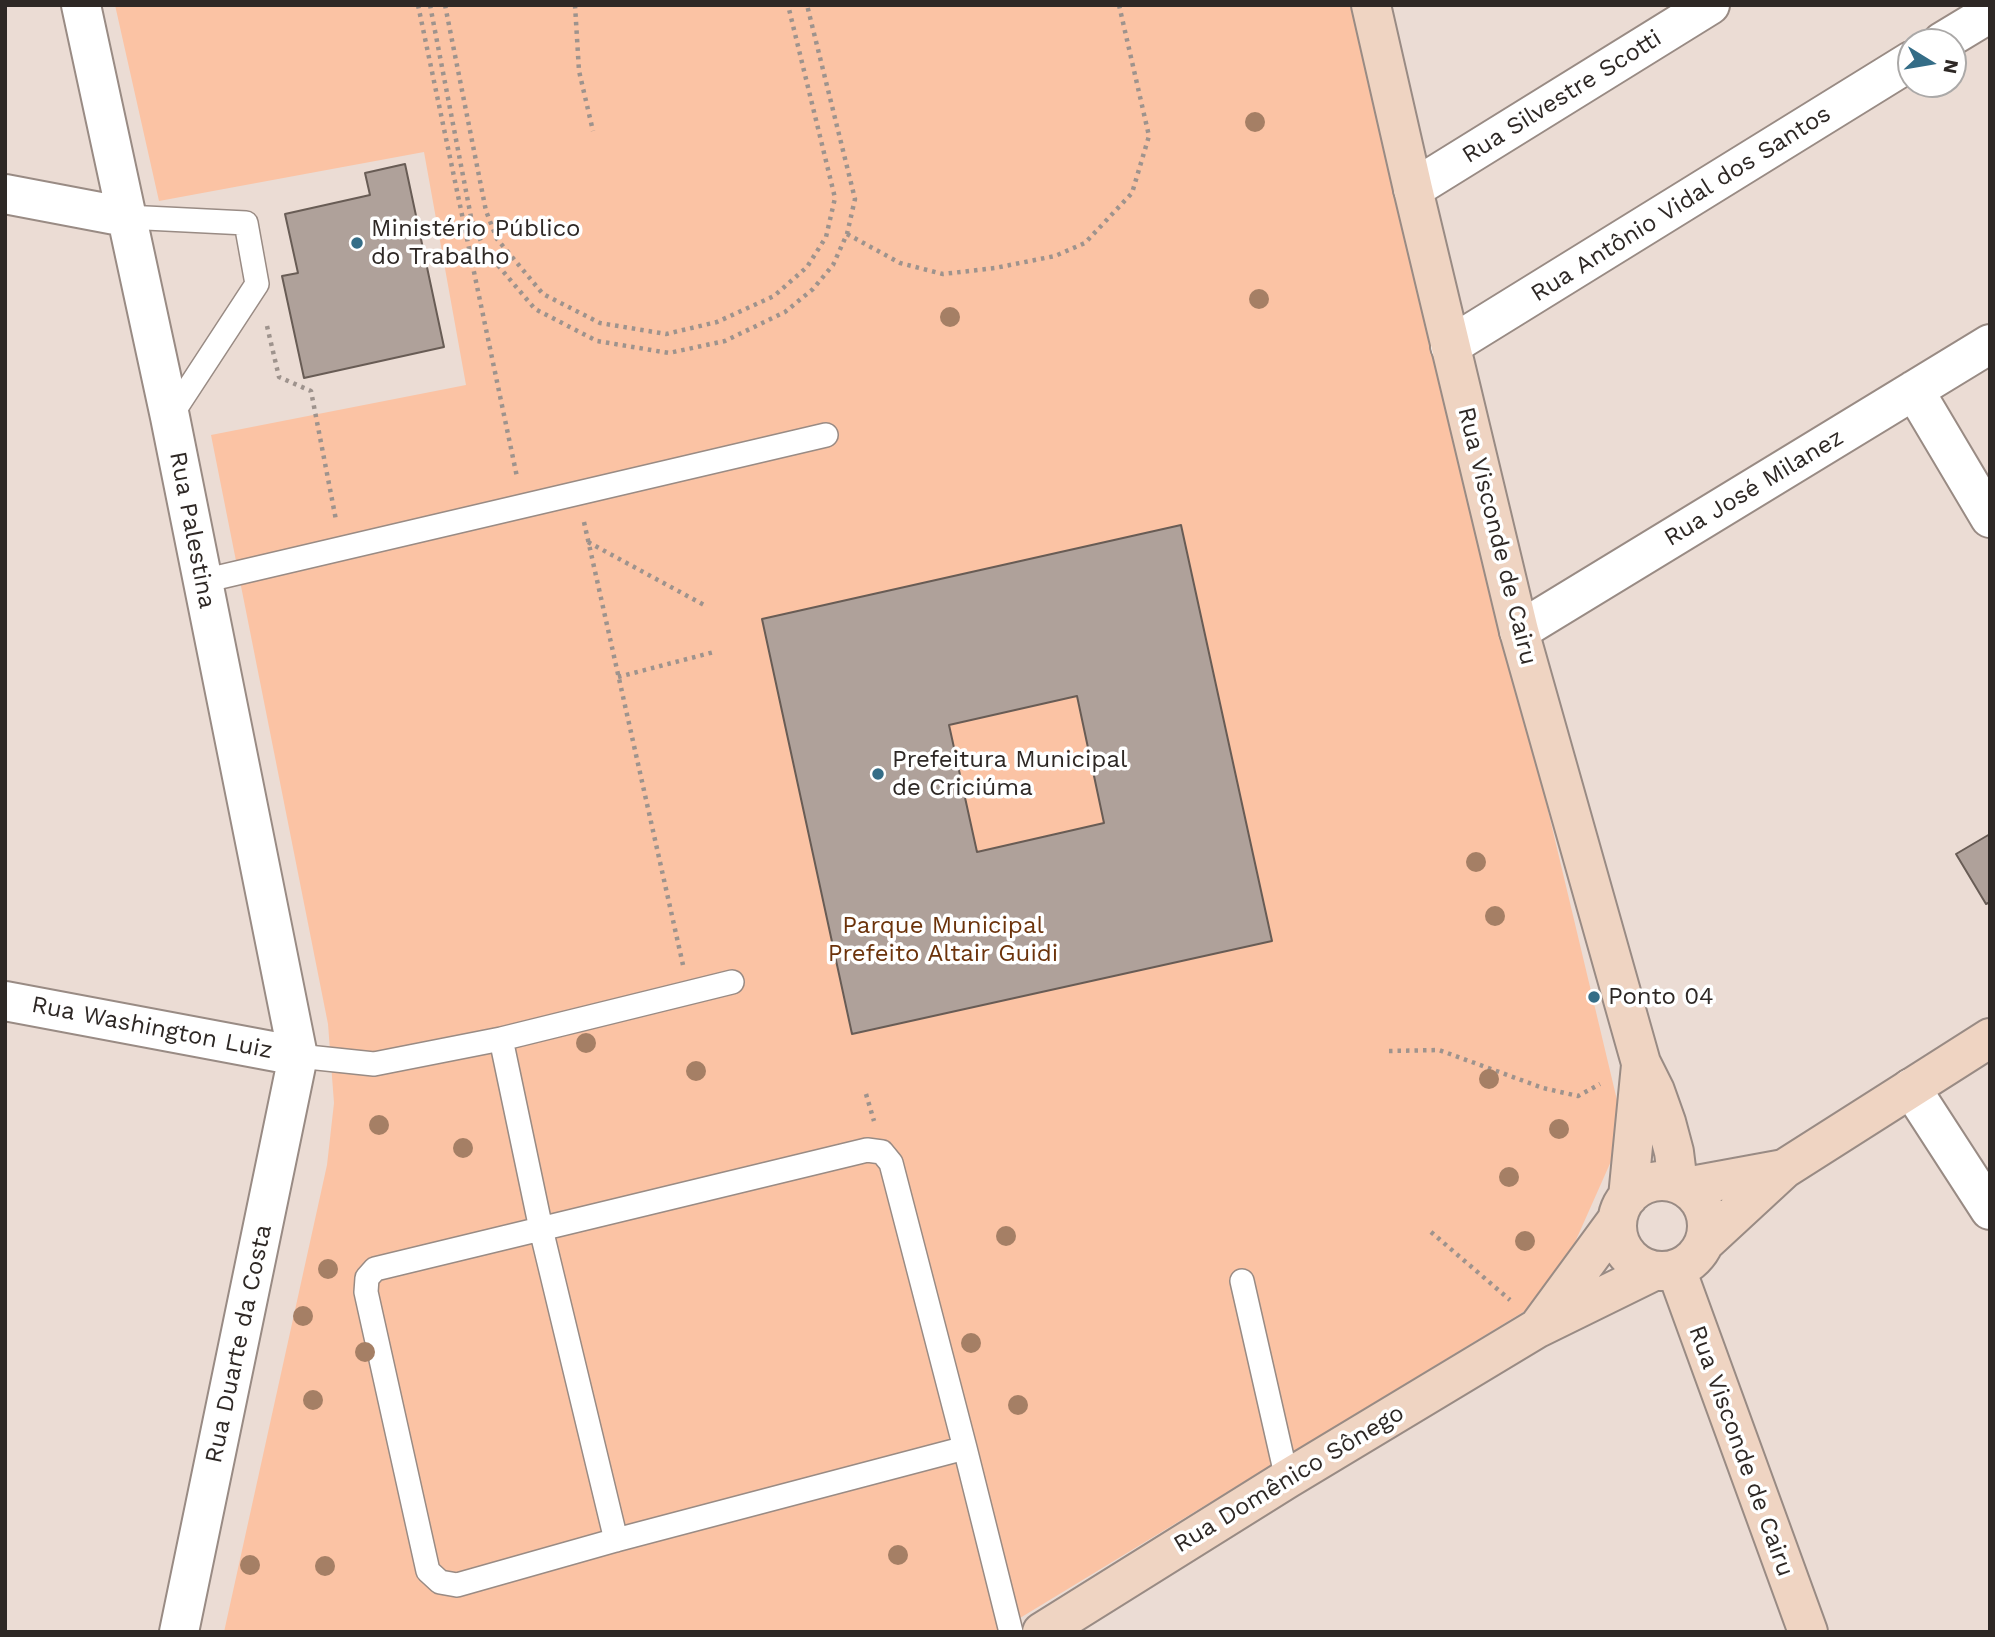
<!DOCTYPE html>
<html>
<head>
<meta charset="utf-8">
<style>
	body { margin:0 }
	#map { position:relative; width:1995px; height:1637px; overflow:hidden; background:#ebdcd4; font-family:"Work Sans",sans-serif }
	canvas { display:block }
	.frame { position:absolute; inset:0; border:7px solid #2e2825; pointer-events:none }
	.north { position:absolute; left:1897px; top:28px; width:70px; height:70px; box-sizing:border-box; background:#fff; border:2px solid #aba9a8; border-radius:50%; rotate:101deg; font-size:19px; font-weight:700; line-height:28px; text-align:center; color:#2e2825 }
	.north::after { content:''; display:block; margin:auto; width:24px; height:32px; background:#346d87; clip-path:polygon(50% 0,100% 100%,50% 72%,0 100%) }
</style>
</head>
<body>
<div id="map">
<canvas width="1995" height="1637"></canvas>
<div class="frame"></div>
<div class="north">N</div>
</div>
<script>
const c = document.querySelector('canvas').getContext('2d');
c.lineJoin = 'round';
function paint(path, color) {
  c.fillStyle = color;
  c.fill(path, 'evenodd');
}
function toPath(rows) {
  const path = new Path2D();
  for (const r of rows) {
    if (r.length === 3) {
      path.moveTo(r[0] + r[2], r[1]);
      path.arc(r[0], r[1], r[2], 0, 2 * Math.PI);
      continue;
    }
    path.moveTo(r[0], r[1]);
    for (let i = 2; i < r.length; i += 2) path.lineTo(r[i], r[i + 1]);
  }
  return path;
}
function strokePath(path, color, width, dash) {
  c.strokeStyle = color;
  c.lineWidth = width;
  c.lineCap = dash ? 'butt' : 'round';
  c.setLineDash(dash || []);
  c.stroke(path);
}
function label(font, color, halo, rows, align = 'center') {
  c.font = font + ' "Work Sans",sans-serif';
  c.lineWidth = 7;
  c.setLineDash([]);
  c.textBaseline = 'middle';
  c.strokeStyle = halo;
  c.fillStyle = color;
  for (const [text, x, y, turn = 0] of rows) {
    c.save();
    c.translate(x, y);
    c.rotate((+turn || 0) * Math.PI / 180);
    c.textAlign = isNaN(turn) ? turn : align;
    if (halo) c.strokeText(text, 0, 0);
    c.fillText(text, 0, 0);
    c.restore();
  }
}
paint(toPath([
	[115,5,1356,5,1622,1121,1620,1141,1556,1285,1538,1303,997,1632,224,1632,327,1165,334,1103,328,1024,211,435,466,385,424,152,159,201]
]), '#fbc3a4');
const building = toPath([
	[405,164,444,347,304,378,282,276,298,273,285,214,370,195,365,173,405,164],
	[1181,525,1272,941,852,1034,762,619,1181,525],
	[1077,696,1104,823,977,852,949,725,1077,696],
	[1990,834,1990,902,1986,904,1956,854,1990,834]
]);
paint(building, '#afa19a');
strokePath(building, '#685c55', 2);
const lane = toPath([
	[126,217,246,223,257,284,170,417],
	[203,581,826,435],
	[501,1039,541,1229,616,1540],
	[298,1056,374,1064,501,1039,732,982],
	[1242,1281,1287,1479],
	[965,1448,616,1540,457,1585,440,1582,428,1571,366,1292,367,1278,375,1269,867,1150,882,1152,891,1163,965,1448,1011,1632]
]);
const street = toPath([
	[81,5,170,417,298,1056,179,1632],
	[1942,42,1990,13],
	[1413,189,1710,5],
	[5,194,126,217],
	[1450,346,1911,61],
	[1914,390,1990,518],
	[1519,631,1990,344],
	[5,1001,298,1056],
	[1911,1088,1990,1210]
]);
const secondary = toPath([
	[1371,5,1413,189,1519,631,1641,1063,1655,1091,1666,1122,1674,1152,1678,1184],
	[1662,1226,45],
	[1686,1187,1784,1169],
	[1628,1197,1641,1065],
	[1705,1242,1784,1169,1990,1038],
	[1676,1269,1808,1632],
	[1540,1325,1617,1220],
	[1042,1632,1287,1479,1536,1329,1654,1271]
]);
strokePath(lane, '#998b84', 26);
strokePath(street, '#998b84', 42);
strokePath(secondary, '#998b84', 42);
strokePath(toPath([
	[418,5,517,477],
	[430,5,471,217,484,249,535,309,597,341,669,353,725,341,785,312,813,289,833,265,847,234,855,199,807,5],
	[445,5,486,211,497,239,543,294,600,323,666,334,717,322,774,296,807,267,826,237,835,198,788,5],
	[575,5,579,71,593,131],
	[847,234,900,263,943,274,995,268,1055,256,1085,243,1132,193,1149,136,1119,5],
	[267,326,279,377,311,391,336,520],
	[584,522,683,965],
	[588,542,704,605],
	[618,677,714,652],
	[1389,1051,1439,1050,1543,1088,1578,1096,1600,1084],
	[866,1094,874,1121],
	[1431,1232,1510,1300]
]), '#9e938d', 4.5, [3.5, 5]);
strokePath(lane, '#fff', 23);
strokePath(street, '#fff', 38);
strokePath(secondary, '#efd4c2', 38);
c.fillStyle = '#a57f65';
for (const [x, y] of [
	[1255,122],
	[1259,299],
	[950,317],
	[1476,862],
	[1495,916],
	[586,1043],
	[696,1071],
	[1489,1079],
	[379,1125],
	[1559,1129],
	[463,1148],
	[1509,1177],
	[1006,1236],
	[1525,1241],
	[328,1269],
	[303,1316],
	[971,1343],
	[365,1352],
	[313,1400],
	[1018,1405],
	[898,1555],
	[250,1565],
	[325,1566]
]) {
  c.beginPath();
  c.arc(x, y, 10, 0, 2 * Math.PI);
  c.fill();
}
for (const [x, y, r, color] of [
	[357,243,7,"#346d87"],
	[878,774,7,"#346d87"],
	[1594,997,7,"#346d87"]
]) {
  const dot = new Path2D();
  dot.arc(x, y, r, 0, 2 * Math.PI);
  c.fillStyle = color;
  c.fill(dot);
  strokePath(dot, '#fff', 2.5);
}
label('24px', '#2e2825', '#fff', [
	["Rua Silvestre Scotti",1562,97,-32],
	["Rua Antônio Vidal dos Santos",1681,204,-32],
	["Rua José Milanez",1754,488,-31],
	["Rua Palestina",192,530,79],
	["Rua Visconde de Cairu",1497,536,76],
	["Rua Washington Luiz",152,1028,11],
	["Rua Duarte da Costa",239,1344,-78],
	["Rua Visconde de Cairu",1741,1451,70],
	["Rua Domênico Sônego",1289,1479,-31]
]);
label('24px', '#2e2825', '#fff', [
	["Ministério Público",371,229],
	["do Trabalho",371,257],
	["Prefeitura Municipal",892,760],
	["de Criciúma",892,788],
	["Ponto 04",1608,997]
], 'left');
label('24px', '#6c330b', '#fff', [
	["Parque Municipal",943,926],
	["Prefeito Altair Guidi",943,954]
]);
</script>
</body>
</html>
